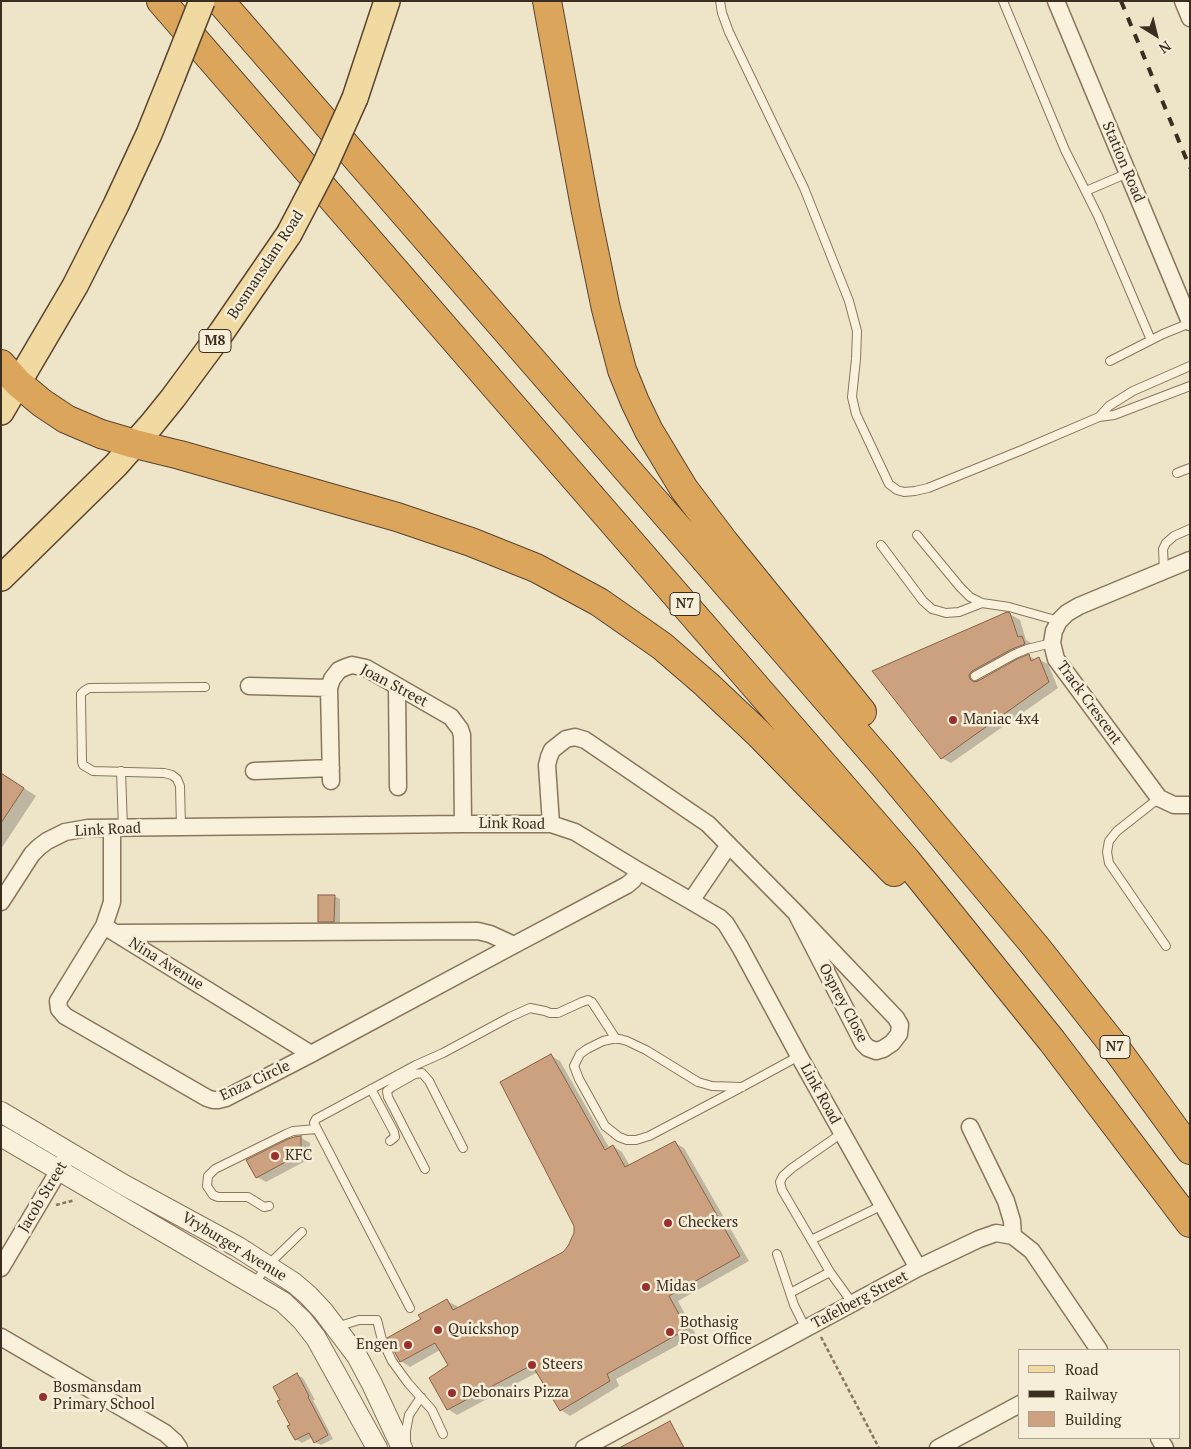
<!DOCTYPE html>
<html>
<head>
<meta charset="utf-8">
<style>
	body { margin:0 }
	#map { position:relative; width:1191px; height:1449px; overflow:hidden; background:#eee4c8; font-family:"PT Serif",serif }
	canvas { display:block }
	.frame { position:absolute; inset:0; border:2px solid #3b2e20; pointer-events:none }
	.legend { position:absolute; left:1018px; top:1349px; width:162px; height:90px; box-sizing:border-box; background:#f6eed8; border:1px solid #aba18e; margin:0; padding:6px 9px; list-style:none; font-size:15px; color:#3b2e20 }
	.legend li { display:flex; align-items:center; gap:10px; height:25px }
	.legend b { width:25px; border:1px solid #aba18e }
	.north { position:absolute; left:1131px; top:10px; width:50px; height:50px; -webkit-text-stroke:4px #f6eed8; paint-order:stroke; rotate:144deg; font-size:14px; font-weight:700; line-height:20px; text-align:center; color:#3b2e20 }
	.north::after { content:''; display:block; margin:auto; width:18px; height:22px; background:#3b2e20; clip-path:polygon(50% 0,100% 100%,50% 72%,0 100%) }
</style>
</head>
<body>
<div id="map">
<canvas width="1191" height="1449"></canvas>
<div class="frame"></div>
<ul class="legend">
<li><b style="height:6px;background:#f0daa1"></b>Road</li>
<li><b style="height:6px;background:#3b2e20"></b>Railway</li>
<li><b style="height:14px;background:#cca17f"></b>Building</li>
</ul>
<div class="north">N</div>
</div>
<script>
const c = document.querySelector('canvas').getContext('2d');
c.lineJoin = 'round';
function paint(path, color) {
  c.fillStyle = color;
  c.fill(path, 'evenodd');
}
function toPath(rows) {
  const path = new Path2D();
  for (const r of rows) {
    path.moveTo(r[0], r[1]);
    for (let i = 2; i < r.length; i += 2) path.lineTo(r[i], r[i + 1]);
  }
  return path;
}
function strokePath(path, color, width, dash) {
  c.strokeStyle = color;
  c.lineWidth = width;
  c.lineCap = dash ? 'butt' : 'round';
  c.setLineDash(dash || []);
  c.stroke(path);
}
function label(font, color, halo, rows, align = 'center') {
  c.font = font + ' "PT Serif",serif';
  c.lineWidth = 5;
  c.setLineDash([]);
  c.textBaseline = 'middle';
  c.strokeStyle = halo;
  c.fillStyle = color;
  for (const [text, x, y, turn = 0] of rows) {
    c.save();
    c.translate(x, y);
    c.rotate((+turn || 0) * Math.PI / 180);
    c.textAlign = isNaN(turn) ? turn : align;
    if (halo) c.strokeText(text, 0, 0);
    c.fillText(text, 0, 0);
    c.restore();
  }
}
paint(toPath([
	[1010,614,1020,620,1026,640,1031,643,1034,649,1022,654,982,676,978,682,1029,656,1036,660,1038,659,1048,664,1058,688,951,763,942,758,874,671],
	[1,773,36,796,1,849],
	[334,896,340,899,340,925,325,925,319,921],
	[551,1056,560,1061,610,1149,613,1146,622,1152,630,1166,675,1143,684,1148,749,1261,678,1301,696,1335,616,1379,619,1386,570,1416,561,1410,538,1372,457,1415,448,1409,450,1366,440,1350,410,1367,401,1361,447,1301,457,1306,458,1309,564,1253,573,1240,575,1225],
	[300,1137,310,1143,310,1152,313,1157,266,1182,257,1177],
	[297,1375,303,1378,315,1400,313,1400,333,1439,321,1445,315,1442,313,1437,302,1443,296,1439,282,1400],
	[670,1423,672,1424,685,1448,621,1448]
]), '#0003');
const building = toPath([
	[1007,612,1010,613,1018,637,1022,636,1025,644,1012,649,972,671,969,675,970,679,974,682,978,681,1017,659,1029,654,1031,661,1039,657,1049,682,941,759,872,671,1007,612],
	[1,773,24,788,1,823,1,773],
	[318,895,335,895,334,922,318,922,318,895],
	[551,1054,605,1150,613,1145,625,1167,675,1141,740,1256,669,1296,687,1329,607,1374,610,1381,560,1411,532,1365,447,1410,429,1378,448,1365,435,1343,400,1362,387,1338,421,1319,418,1315,447,1299,453,1310,563,1252,568,1246,574,1233,574,1226,500,1082,551,1054],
	[301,1136,301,1146,304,1152,256,1178,246,1160,288,1139,294,1137,301,1136],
	[297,1373,309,1396,308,1397,328,1435,314,1443,309,1433,295,1440,287,1426,290,1425,277,1401,280,1400,273,1387,297,1373],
	[670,1421,684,1448,619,1448,670,1421]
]);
paint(building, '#cca17f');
strokePath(building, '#896143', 1);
const service = toPath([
	[720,1,722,13,729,32,804,188,849,301,857,331,856,359,852,397,856,414,889,484,897,490,904,492,915,491,928,488,1022,450,1099,417,1114,415,1190,386],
	[1003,1,1065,150,1098,216,1151,340],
	[1086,191,1128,173],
	[1110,361,1163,334,1190,323],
	[1099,417,1109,406,1133,391,1190,366],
	[1177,473,1190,468],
	[917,535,960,587,970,597,982,603,1009,607,1059,621],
	[881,545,923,601,932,609,946,613,959,612,982,603],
	[1164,570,1163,549,1166,543,1174,536,1190,529],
	[975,676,1015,654,1027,649,1052,643],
	[121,771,123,828],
	[1159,798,1117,831,1109,841,1107,852,1109,863,1166,946],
	[181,827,180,786,177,779,172,775,164,773,93,771,83,765,82,762,81,699,81,694,84,691,89,688,205,687],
	[742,1087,712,1086,698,1082,646,1050,627,1041,620,1039,612,1039,603,1041,587,1049,580,1054,574,1066,579,1079,605,1126,619,1137,627,1140,636,1140,649,1136,742,1087,799,1056],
	[371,1089,394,1132,395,1137,390,1141],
	[425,1169,388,1097,387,1091,392,1087,415,1074,422,1073,429,1081,463,1148],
	[269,1206,264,1207,248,1197,218,1197,213,1195,207,1186,208,1176,215,1169,286,1134,293,1131,317,1129],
	[811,1240,883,1205],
	[777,1254,794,1305,806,1329],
	[830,1272,782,1190,780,1182,783,1176,792,1168,842,1133],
	[254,1284,268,1265,302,1232],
	[790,1293,830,1272,853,1304],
	[410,1308,314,1123,316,1119,416,1065,443,1053,510,1017,530,1008,545,1011,550,1013,558,1013,582,1002,588,1000,592,1002,616,1039],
	[336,1327,359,1320,377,1320,382,1340,392,1361,408,1383,432,1410,443,1434],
	[406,1441,406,1431,409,1415,421,1397]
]);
const minor = toPath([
	[1056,1,1190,322],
	[1183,1,1190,18],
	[1190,560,1079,606,1067,613,1059,621,1054,631,1052,643,1056,659,1159,798,1174,805,1190,805],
	[249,686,329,688],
	[397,687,398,787],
	[254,771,331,768],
	[331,781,329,688,332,679,339,670,346,667,352,665,366,668,451,717,460,729,462,735,463,824],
	[551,824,547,765,549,757,552,750,566,739,575,737,585,740,708,824,796,913,896,1018,900,1025,899,1034,892,1043,883,1049,876,1051,868,1048,863,1043,796,913],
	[112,828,112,902,104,926,311,1054],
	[691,901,729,845],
	[1,902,32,854,39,847,47,841,65,832,88,828,463,824,551,824,575,832,639,871,691,901,720,918,726,924,740,947,799,1056,918,1268],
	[104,926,58,1001,59,1009,65,1016,207,1098,213,1100,218,1100,226,1098,311,1054,514,945,627,885,633,880,639,871],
	[117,933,478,931,490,934,514,945],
	[970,1127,1006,1201,1012,1221,1013,1236],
	[1,1268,65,1160],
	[1,1337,165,1433,175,1442,179,1448],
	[1159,1438,1165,1448],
	[584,1448,918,1268,979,1239,996,1233,1013,1236,1032,1251,1099,1350],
	[938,1448,1020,1404]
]);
const tertiary = toPath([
	[1,1112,124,1185,238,1247,294,1283,308,1295,323,1311,357,1356,372,1384,402,1448],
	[1,1136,283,1302,302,1320,316,1338,377,1448]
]);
const primary = toPath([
	[355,98,387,1],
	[1,412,75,286,116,205,149,134,172,77],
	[1,578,116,465,152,424,173,398,221,333,289,234]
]);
const motorway = toPath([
	[161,1,906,860,1052,1041,1190,1223],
	[220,1,883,764,1036,947,1115,1047,1190,1150],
	[547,1,586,212,606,309,622,370,635,402,649,431,684,489,725,543,862,712],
	[1,364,18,383,42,403,66,419,101,434,135,444,180,455,397,517,471,542,536,568,599,602,662,646,706,684,758,733,894,872]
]);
strokePath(service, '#8a765d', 10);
strokePath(minor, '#8a765d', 19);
strokePath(tertiary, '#8a765d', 22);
strokePath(primary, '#594431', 28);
strokePath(motorway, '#594431', 30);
strokePath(toPath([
	[56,1205,75,1200],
	[821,1337,879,1448]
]), '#8a765d', 2.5, [4, 2.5]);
strokePath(service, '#f9f1dc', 8);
strokePath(minor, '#f9f1dc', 16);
strokePath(tertiary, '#f9f1dc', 20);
strokePath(primary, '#f0daa1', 25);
strokePath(motorway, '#dba65b', 28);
strokePath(toPath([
	[1121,1,1190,168]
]), '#3b2e20', 4, [9, 9]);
const primaryBridge = toPath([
	[172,77,202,1],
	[289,234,325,165,355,98]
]);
strokePath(primaryBridge, '#594431', 28, []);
strokePath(primaryBridge, '#f0daa1', 25);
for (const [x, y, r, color] of [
	[953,720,5,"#99302e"],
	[275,1156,5,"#99302e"],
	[668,1223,5,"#99302e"],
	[646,1287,5,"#99302e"],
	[438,1330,5,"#99302e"],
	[670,1332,5,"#99302e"],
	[408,1345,5,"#99302e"],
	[532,1365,5,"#99302e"],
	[452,1393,5,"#99302e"],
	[43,1397,5,"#99302e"]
]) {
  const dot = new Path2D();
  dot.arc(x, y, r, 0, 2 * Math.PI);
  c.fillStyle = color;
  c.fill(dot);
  strokePath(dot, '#f6eed8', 2);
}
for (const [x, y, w] of [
	[215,341,32],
	[685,604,30],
	[1115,1047,30]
]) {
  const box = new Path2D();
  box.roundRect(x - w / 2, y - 11.5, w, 23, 4);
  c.fillStyle = '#f6eed8';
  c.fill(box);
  strokePath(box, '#3b2e20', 1);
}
label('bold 14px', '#3b2e20', null, [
	["M8",215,341],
	["N7",685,604],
	["N7",1115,1047]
]);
label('15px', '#3b2e20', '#f6eed8', [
	["Station Road",1123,162,67],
	["Bosmansdam Road",266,265,-57],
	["Joan Street",394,686,28],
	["Track Crescent",1089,703,54],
	["Link Road",512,824,1],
	["Link Road",108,830,-3],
	["Nina Avenue",166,964,32],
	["Osprey Close",843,1003,62],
	["Enza Circle",255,1081,-25],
	["Link Road",820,1094,61],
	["Jacob Street",43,1197,-59],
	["Vryburger Avenue",234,1247,31],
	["Tafelberg Street",860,1300,-28]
]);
label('15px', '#3b2e20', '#f6eed8', [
	["Maniac 4x4",963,720],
	["KFC",285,1156],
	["Checkers",678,1223],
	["Midas",656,1287],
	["Bothasig",680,1323],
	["Post Office",680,1340],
	["Quickshop",448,1330],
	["Engen",398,1345,"right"],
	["Steers",542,1365],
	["Bosmansdam",53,1388],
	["Primary School",53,1405],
	["Debonairs Pizza",462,1393]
], 'left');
</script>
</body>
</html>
